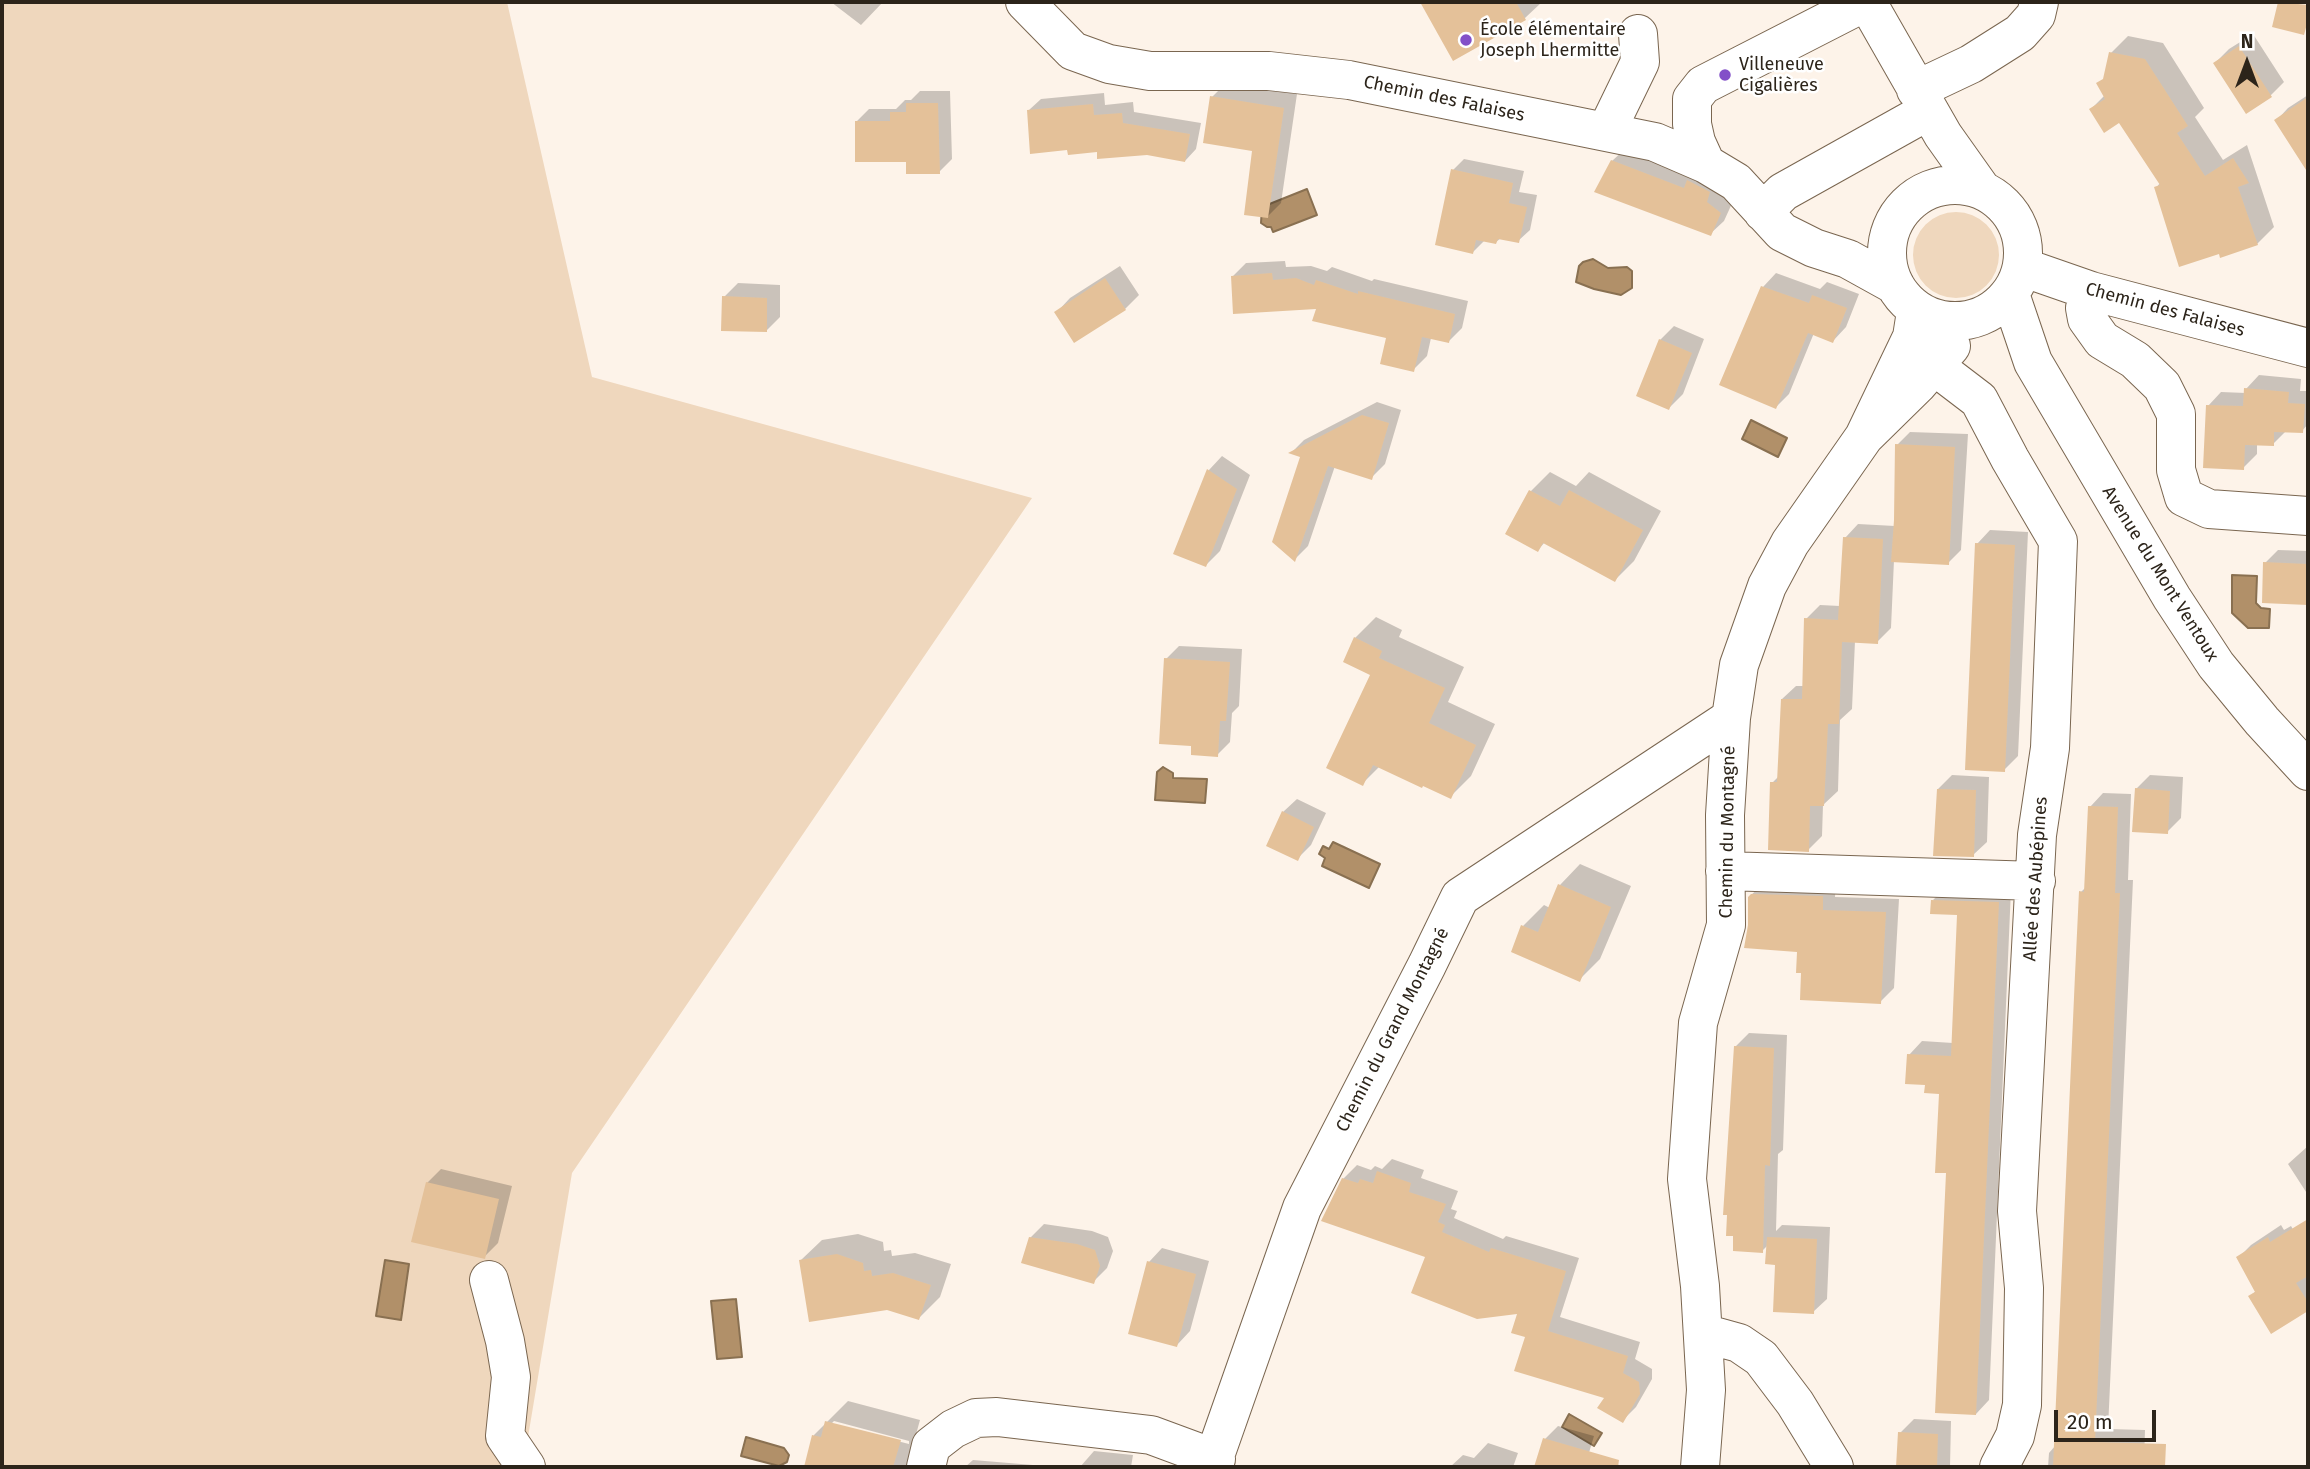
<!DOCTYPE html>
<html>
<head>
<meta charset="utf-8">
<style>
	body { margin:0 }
	#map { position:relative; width:2310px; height:1469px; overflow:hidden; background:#fdf3e9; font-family:"Fira Sans",sans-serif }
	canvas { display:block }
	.frame { position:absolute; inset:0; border:4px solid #2c241a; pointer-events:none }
	.north { position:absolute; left:2212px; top:28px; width:70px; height:70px; -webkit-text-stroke:5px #fff; paint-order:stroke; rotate:0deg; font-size:19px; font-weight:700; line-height:28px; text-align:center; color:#2c241a }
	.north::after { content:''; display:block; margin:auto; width:24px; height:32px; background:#2c241a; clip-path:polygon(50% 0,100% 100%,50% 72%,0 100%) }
	.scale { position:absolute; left:2054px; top:1410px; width:102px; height:32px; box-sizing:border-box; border:4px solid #2c241a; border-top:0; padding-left:9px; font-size:21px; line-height:24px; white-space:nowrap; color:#2c241a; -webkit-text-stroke:5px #fff; paint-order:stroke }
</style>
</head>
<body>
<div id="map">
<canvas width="2310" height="1469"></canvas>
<div class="frame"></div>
<div class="north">N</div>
<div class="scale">20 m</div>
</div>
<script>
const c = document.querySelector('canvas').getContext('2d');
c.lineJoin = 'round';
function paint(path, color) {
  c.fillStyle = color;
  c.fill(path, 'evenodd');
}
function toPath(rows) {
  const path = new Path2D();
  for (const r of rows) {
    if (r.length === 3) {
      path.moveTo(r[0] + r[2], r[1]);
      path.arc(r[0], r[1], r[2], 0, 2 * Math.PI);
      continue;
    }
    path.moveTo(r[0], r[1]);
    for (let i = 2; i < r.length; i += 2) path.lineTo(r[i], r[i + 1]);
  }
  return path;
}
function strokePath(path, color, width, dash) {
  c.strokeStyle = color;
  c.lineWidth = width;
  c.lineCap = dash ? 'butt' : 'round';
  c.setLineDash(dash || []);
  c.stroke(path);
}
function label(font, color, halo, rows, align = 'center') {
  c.font = font + ' "Fira Sans",sans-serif';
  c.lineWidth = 5;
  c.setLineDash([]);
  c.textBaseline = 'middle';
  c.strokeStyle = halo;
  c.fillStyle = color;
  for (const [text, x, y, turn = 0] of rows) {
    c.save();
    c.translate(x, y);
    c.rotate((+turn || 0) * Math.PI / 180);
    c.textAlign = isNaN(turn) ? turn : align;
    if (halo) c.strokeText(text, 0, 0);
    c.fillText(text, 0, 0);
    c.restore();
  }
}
paint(toPath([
	[2,2,507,2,592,377,1032,498,572,1173,523,1467,2,1467],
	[1956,255,43]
]), '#efd7bd');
const water = toPath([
	[1307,189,1317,215,1273,232,1271,227,1267,227,1261,223,1262,207,1307,189],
	[1593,259,1608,268,1627,267,1632,271,1632,288,1621,295,1594,289,1576,282,1579,266,1583,262,1593,259],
	[1751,420,1787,438,1778,457,1742,439,1751,420],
	[2232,575,2257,576,2256,603,2261,608,2270,609,2269,628,2248,628,2232,613,2232,575],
	[1163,767,1173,773,1173,778,1207,779,1205,803,1155,800,1157,772,1163,767],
	[1333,842,1380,864,1369,888,1322,866,1325,858,1319,854,1323,846,1329,849,1333,842],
	[385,1260,409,1264,401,1320,376,1316,385,1260],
	[736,1299,742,1357,717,1359,711,1301,736,1299],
	[1569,1414,1602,1433,1594,1446,1562,1427,1569,1414],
	[746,1437,784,1448,789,1455,787,1462,779,1466,741,1456,746,1437]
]);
paint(water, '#b19069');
strokePath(water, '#897051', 2);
paint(toPath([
	[831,2,883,2,861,25],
	[1422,2,1542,2,1525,18,1454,58],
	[2253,34,2284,82,2270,96,2215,63,2229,49],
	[2128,36,2163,43,2204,108,2195,117,2223,160,2247,145,2274,227,2257,244,2156,188,2160,183,2120,121,2091,109,2105,95,2106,76,2111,53],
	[1226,83,1297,94,1281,203,1267,217,1254,149,1212,97],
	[920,91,950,91,952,159,939,172,907,160,856,122,869,109,896,109,905,100,911,100],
	[1104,93,1105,105,1133,102,1134,112,1201,123,1196,149,1185,161,1147,153,1069,148,1029,110,1041,99],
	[2308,95,2308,169,2276,121,2288,108],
	[1626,148,1720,188,1734,199,1724,221,1710,234,1612,161],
	[1464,159,1524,171,1519,192,1537,195,1530,230,1518,241,1501,238,1496,242,1485,240,1473,252,1453,170],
	[1285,261,1286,267,1311,266,1327,271,1332,267,1372,281,1374,279,1468,301,1462,328,1448,342,1431,338,1427,356,1413,370,1388,337,1318,307,1233,276,1246,263],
	[1120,266,1139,295,1125,309,1057,312,1070,298],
	[1776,273,1820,289,1827,282,1859,294,1846,327,1833,341,1814,333,1789,394,1776,407,1763,287],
	[738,283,780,285,780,317,766,331,724,297],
	[1674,326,1704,339,1683,394,1669,408,1660,340],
	[2259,375,2301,379,2300,391,2308,391,2308,424,2302,431,2287,430,2273,444,2257,444,2257,454,2243,468,2208,406,2221,392,2246,393,2246,389],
	[1377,402,1401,410,1385,464,1371,478,1335,466,1308,546,1295,559,1303,456,1291,453,1304,440],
	[1910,432,1968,434,1961,550,1948,563,1894,560,1891,628,1877,642,1855,641,1852,709,1840,720,1838,791,1823,805,1822,836,1808,850,1772,783,1779,776,1782,699,1796,686,1804,686,1806,619,1820,605,1840,606,1845,538,1858,524,1895,526,1897,445],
	[1222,456,1250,475,1220,551,1206,565,1176,553,1209,470],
	[1550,472,1576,486,1589,472,1661,511,1634,561,1615,580,1545,542,1538,550,1508,533,1531,491],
	[1990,530,2028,532,2018,756,2004,770,1977,544],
	[2278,550,2308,551,2308,603,2264,601,2265,563],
	[1376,617,1402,630,1399,637,1464,667,1448,702,1495,724,1471,776,1451,796,1380,766,1363,783,1372,674,1355,638],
	[1179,646,1242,649,1239,706,1232,713,1230,742,1217,755,1193,744,1166,659],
	[1952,775,1989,777,1987,842,1973,855,1938,789],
	[2150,775,2183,777,2181,818,2167,832,2136,789],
	[2103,793,2131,794,2128,880,2133,880,2108,1429,2145,1430,2144,1462,2138,1467,2048,1467,2049,1453,2055,1446,2081,892,2086,887,2090,807],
	[1297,799,1326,813,1311,845,1297,859,1283,812],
	[1580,864,1631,886,1600,959,1579,980,1523,926,1544,905,1550,908,1560,885],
	[1766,881,1836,883,1835,897,1899,899,1894,988,1880,1002,1803,971,1799,950,1750,925,1749,897],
	[1946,887,2011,889,1989,1400,1976,1414,1940,1092,1927,1084,1909,1055,1922,1041,1953,1043,1959,913,1933,900],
	[1749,1033,1787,1035,1783,1150,1778,1154,1776,1231,1782,1225,1830,1227,1827,1299,1813,1312,1777,1264,1768,1245,1762,1251,1735,1047],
	[2308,1146,2308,1195,2288,1164],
	[1392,1159,1424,1170,1421,1178,1458,1191,1451,1209,1457,1211,1454,1218,1503,1239,1506,1236,1579,1258,1560,1317,1640,1342,1635,1359,1652,1369,1652,1379,1636,1407,1622,1421,1607,1396,1527,1336,1519,1312,1427,1255,1343,1179,1357,1165,1371,1170,1375,1166,1382,1169],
	[441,1169,512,1186,498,1243,484,1257,427,1183],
	[1044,1224,1092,1231,1108,1237,1113,1251,1107,1268,1093,1282,1030,1238],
	[2281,1225,2284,1230,2291,1226,2308,1255,2308,1309,2271,1331,2250,1296,2256,1291,2238,1258,2251,1245],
	[858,1234,883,1242,884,1251,891,1250,892,1256,915,1253,951,1264,940,1297,919,1318,801,1260,822,1240],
	[1162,1248,1209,1261,1190,1331,1177,1345,1149,1262],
	[848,1401,920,1420,907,1467,805,1467,814,1435],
	[834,1421,909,1441,909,1444,831,1424],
	[1914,1419,1951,1421,1950,1467,1898,1467,1900,1433],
	[1558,1426,1594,1436,1588,1456,1626,1467,1536,1467,1545,1439],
	[1488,1443,1518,1453,1513,1467,1450,1467,1463,1455,1474,1458],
	[1094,1451,1133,1455,1131,1467,1080,1467],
	[973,1460,1033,1465,1032,1467,965,1467]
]), '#0003');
paint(toPath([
	[1420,2,1516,2,1526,20,1453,61],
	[2278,2,2308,5,2308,20,2304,35,2272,27],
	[2239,46,2272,97,2246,114,2213,63],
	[2109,52,2145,59,2188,126,2177,133,2205,176,2233,158,2249,183,2238,187,2258,245,2220,258,2219,254,2179,267,2154,187,2160,185,2119,123,2104,133,2089,109,2105,99,2096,83,2103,79],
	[1210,96,1284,108,1268,218,1244,215,1252,151,1203,143],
	[2308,97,2308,173,2274,120],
	[906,103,938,103,940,174,906,174,906,162,855,162,855,121,890,121,890,112,906,112],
	[1093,104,1094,115,1122,113,1123,123,1190,134,1185,162,1147,155,1097,159,1097,152,1068,155,1067,150,1030,154,1027,110],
	[1611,160,1684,188,1687,180,1710,192,1707,202,1721,213,1711,236,1594,192],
	[1451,169,1513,183,1509,203,1527,207,1519,243,1498,239,1496,244,1476,240,1473,254,1435,245],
	[1272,273,1273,280,1296,278,1314,285,1316,280,1358,294,1358,291,1455,314,1449,343,1422,337,1414,372,1380,364,1386,338,1312,321,1316,309,1233,314,1231,276],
	[1105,278,1126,310,1074,343,1054,312],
	[1761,286,1809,303,1812,295,1847,308,1833,343,1808,333,1776,409,1719,385],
	[722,296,767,298,767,332,721,331],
	[1659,339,1692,353,1669,410,1636,396],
	[2244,388,2289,392,2288,403,2305,404,2303,433,2274,432,2274,446,2245,445,2244,470,2203,468,2206,405,2243,406],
	[1362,415,1389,423,1372,480,1328,466,1295,562,1272,542,1300,457,1288,453],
	[1895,444,1955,447,1949,565,1891,562,1894,520],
	[1207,469,1237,489,1206,567,1173,554],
	[1529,490,1560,506,1569,490,1643,530,1615,582,1543,543,1538,552,1505,534],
	[1843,537,1883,539,1878,644,1842,642,1839,724,1828,724,1824,806,1810,806,1809,852,1768,850,1770,782,1777,782,1781,699,1802,699,1804,618,1838,620],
	[1975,543,2015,545,2005,772,1965,770],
	[2263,562,2308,564,2308,605,2262,603],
	[1354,637,1382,651,1379,658,1445,688,1429,723,1476,745,1451,799,1423,786,1422,788,1373,765,1363,786,1326,768,1370,675,1343,662],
	[1164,658,1230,662,1226,721,1220,721,1218,757,1191,755,1191,746,1159,744],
	[2135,788,2170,791,2168,834,2132,832],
	[1937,789,1976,790,1974,857,1933,856],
	[2088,806,2118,807,2115,893,2120,893,2095,1442,2166,1444,2165,1467,2053,1467,2075,975,2079,891,2084,892],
	[1282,811,1314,827,1298,861,1266,846],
	[1558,884,1611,907,1580,982,1511,952,1521,925,1538,932],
	[1751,894,1823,896,1823,910,1886,912,1881,1004,1800,1000,1801,973,1796,973,1797,952,1744,948,1748,925,1748,897],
	[1931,900,1999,902,1976,1415,1935,1413,1946,1173,1935,1173,1939,1094,1924,1093,1925,1085,1905,1084,1907,1054,1951,1056,1957,915,1930,914],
	[1734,1046,1774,1048,1770,1166,1765,1165,1763,1253,1733,1251,1733,1236,1726,1236,1727,1215,1723,1215],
	[1377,1171,1411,1183,1409,1192,1446,1204,1438,1222,1445,1225,1442,1232,1489,1252,1491,1248,1566,1271,1548,1331,1628,1356,1623,1373,1639,1382,1640,1394,1623,1423,1597,1408,1604,1398,1514,1371,1525,1337,1511,1333,1517,1314,1477,1319,1411,1293,1425,1257,1321,1221,1342,1178,1358,1183,1360,1179,1373,1183],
	[426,1182,499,1199,485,1259,411,1242],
	[2308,1219,2308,1276,2296,1283,2308,1302,2308,1311,2271,1334,2248,1296,2255,1292,2236,1257,2268,1237,2270,1242],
	[1029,1237,1077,1244,1095,1250,1100,1266,1094,1284,1021,1263],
	[1767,1237,1817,1239,1814,1314,1773,1312,1775,1265,1765,1264],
	[837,1254,863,1263,864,1271,871,1270,872,1276,893,1273,931,1285,919,1320,887,1310,809,1322,799,1260],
	[1147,1261,1196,1274,1177,1347,1128,1334],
	[825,1421,901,1440,893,1467,804,1467,812,1435,821,1437],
	[1898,1432,1938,1434,1937,1467,1896,1467],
	[1543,1438,1619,1460,1618,1467,1534,1467]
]), '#e4c199');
const minor = toPath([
	[1025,2,1073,51,1109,64,1150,71,1269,71,1349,80,1655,142,1706,164,1736,182,1782,232,1814,248,1848,259,1895,285],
	[1867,2,1943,135,1982,190],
	[1916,90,1971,64,2020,33,2036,15,2039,2],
	[1606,132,1640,62,1638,34],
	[1706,164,1696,142,1692,124,1692,99,1703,85,1865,2],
	[1955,253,68],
	[1763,212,1783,192,1928,111],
	[2022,267,2091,291,2308,348],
	[2091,291,2085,308,2087,319,2102,340,2135,360,2162,386,2176,414,2176,470,2184,497,2209,509,2308,516],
	[2010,294,2033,362,2172,598,2216,665,2262,721,2308,771],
	[1915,318,1912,337,1864,437,1917,385,1951,346],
	[1912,337,1924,358,1979,400,2010,459,2058,541,2050,748,2037,835,2017,1211,2024,1288,2022,1405,2015,1436,1999,1467],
	[1725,871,2036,881],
	[489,1280,505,1341,511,1377,505,1436,526,1467],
	[1703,1333,1739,1343,1761,1358,1795,1403,1834,1467],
	[926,1467,931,1446,953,1429,976,1418,997,1417,1151,1435,1216,1459],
	[1211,1467,1302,1208,1427,965,1460,897,1731,718],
	[1700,1467,1706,1390,1700,1286,1687,1179,1698,1023,1726,925,1725,815,1731,718,1739,665,1767,586,1790,543,1864,437]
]);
strokePath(minor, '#7a6650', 40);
strokePath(minor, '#fff', 38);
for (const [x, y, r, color] of [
	[1466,40,7,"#8350c8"],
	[1725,75,7,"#8350c8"]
]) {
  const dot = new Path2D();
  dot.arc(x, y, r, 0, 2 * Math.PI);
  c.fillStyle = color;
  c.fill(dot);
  strokePath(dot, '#fff', 2.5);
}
label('18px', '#2c241a', '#fff', [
	["École élémentaire",1480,30],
	["Joseph Lhermitte",1480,51],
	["Villeneuve",1739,65],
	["Cigalières",1739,86]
], 'left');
label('18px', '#2c241a', '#fff', [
	["Chemin des Falaises",1444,99,12],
	["Chemin des Falaises",2165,310,15],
	["Avenue du Mont Ventoux",2160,574,58],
	["Chemin du Montagné",1728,832,-89],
	["Allée des Aubépines",2036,879,-86],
	["Chemin du Grand Montagné",1393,1030,-63]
]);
</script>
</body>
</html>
